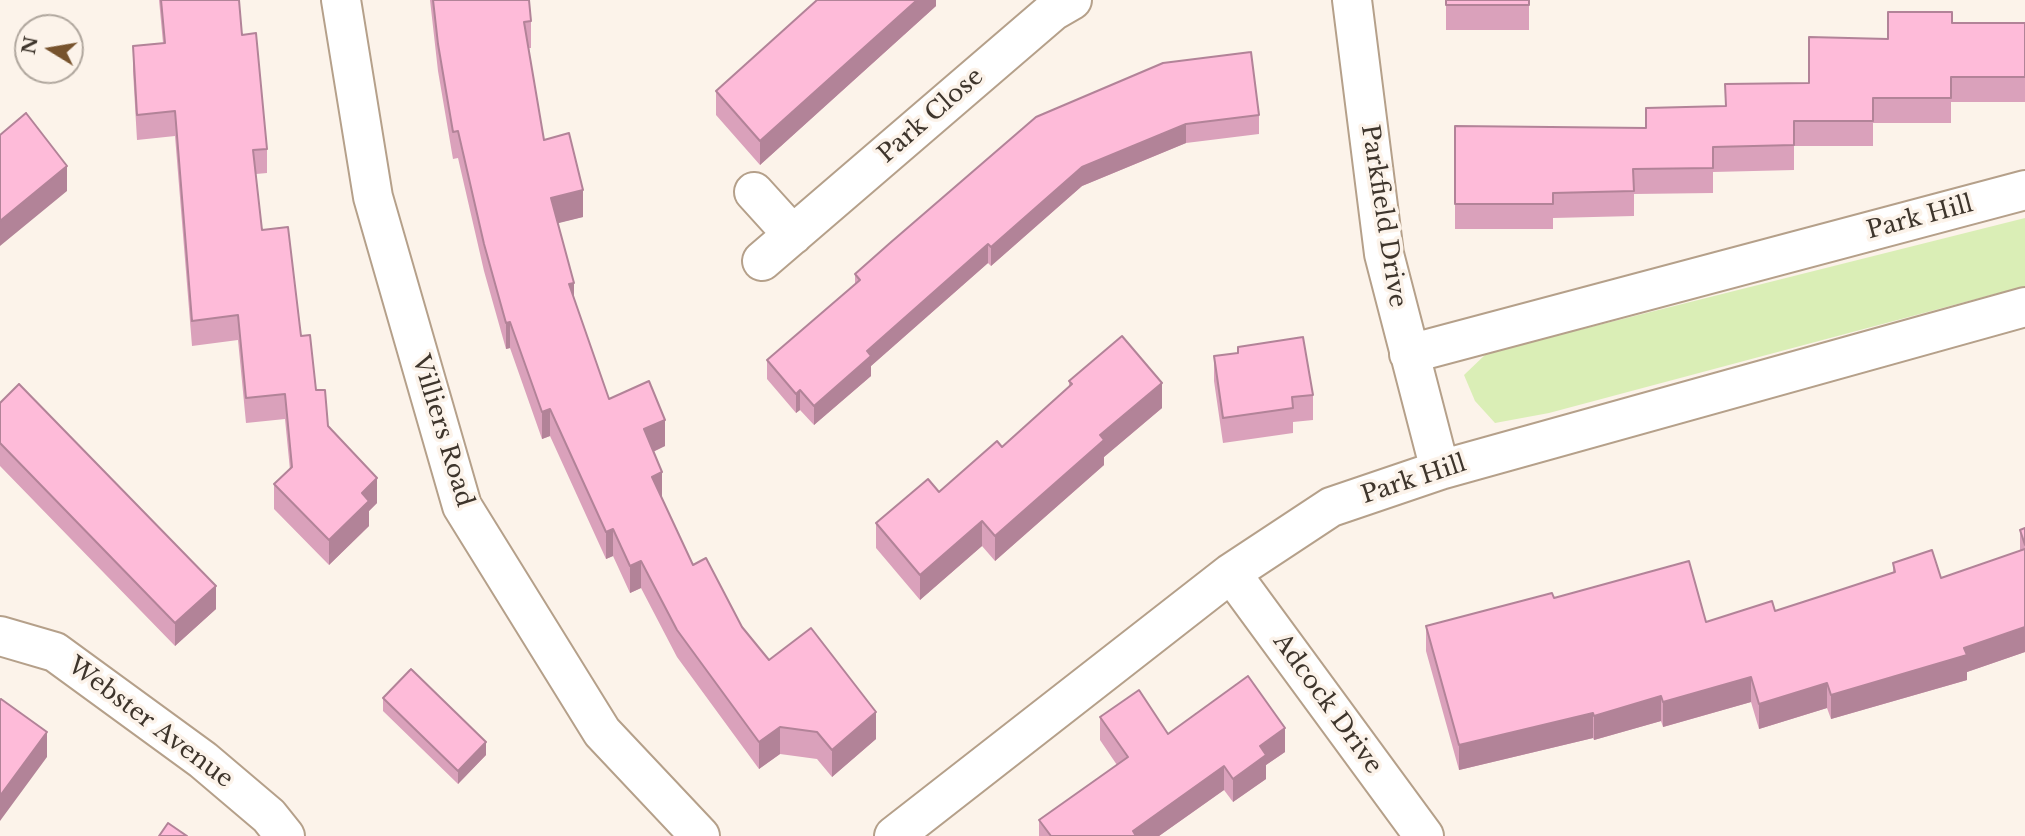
<!DOCTYPE html>
<html>
<head>
<meta charset="utf-8">
<style>
	body { margin:0 }
	#map { position:relative; width:2025px; height:836px; overflow:hidden; background:#fcf3ea; font-family:"Libre Baskerville",serif }
	canvas { display:block }
	.north { position:absolute; left:14px; top:14px; width:70px; height:70px; box-sizing:border-box; background:#fcf3ea; border:2px solid #b0a79e; border-radius:50%; rotate:281deg; font-size:19px; font-weight:700; line-height:28px; text-align:center; color:#3e352c }
	.north::after { content:''; display:block; margin:auto; width:24px; height:32px; background:#77532d; clip-path:polygon(50% 0,100% 100%,50% 72%,0 100%) }
</style>
</head>
<body>
<div id="map">
<canvas width="2025" height="836"></canvas>
<div class="north">N</div>
</div>
<script>
const c = document.querySelector('canvas').getContext('2d');
c.lineJoin = 'round';
function paint(path, color) {
  c.fillStyle = color;
  c.fill(path, 'evenodd');
}
function toPath(rows) {
  const path = new Path2D();
  for (const r of rows) {
    path.moveTo(r[0], r[1]);
    for (let i = 2; i < r.length; i += 2) path.lineTo(r[i], r[i + 1]);
  }
  return path;
}
function strokePath(path, color, width, dash) {
  c.strokeStyle = color;
  c.lineWidth = width;
  c.lineCap = dash ? 'butt' : 'round';
  c.setLineDash(dash || []);
  c.stroke(path);
}
function label(font, color, halo, rows, align = 'center') {
  c.font = font + ' "Libre Baskerville",serif';
  c.lineWidth = 7;
  c.setLineDash([]);
  c.textBaseline = 'middle';
  c.strokeStyle = halo;
  c.fillStyle = color;
  for (const [text, x, y, turn = 0] of rows) {
    c.save();
    c.translate(x, y);
    c.rotate((+turn || 0) * Math.PI / 180);
    c.textAlign = isNaN(turn) ? turn : align;
    if (halo) c.strokeText(text, 0, 0);
    c.fillText(text, 0, 0);
    c.restore();
  }
}
paint(toPath([
	[2025,218,2025,286,1549,413,1495,423,1475,401,1464,375,1487,353]
]), '#daeeb6');
const minor = toPath([
	[341,0,373,197,462,506,602,732,700,836],
	[1352,0,1384,254,1440,470],
	[754,192,793,235],
	[762,261,1053,11,1072,0],
	[1409,354,2025,190],
	[1231,573,1424,836],
	[0,636,55,652,203,760,269,816,285,836],
	[894,836,1231,573,1331,507,1440,470,2025,307]
]);
strokePath(minor, '#b5a08a', 42);
strokePath(minor, '#fff', 38);
paint(toPath([
	[159,0,239,0,242,35,267,149,267,173,256,174,262,230,301,336,316,390,328,426,377,503,369,511,369,526,329,565,274,509,274,484,290,470,285,419,246,423,238,340,192,346,175,136,137,140,133,71,133,46,163,43],
	[430,0,529,0,531,21,531,48,528,48,544,140,583,217,557,223,574,298,609,399,665,446,653,452,662,498,693,565,769,660,876,739,832,777,817,759,780,754,759,769,677,657,641,588,630,593,613,556,606,559,550,436,542,439,510,348,506,349,484,271,458,158,453,159,438,71],
	[936,0,936,6,760,165,716,115,716,91],
	[1446,0,1529,0,1529,30,1446,30],
	[1952,23,2025,23,2025,102,1951,102,1951,123,1873,123,1873,146,1794,146,1794,170,1713,172,1713,193,1634,194,1634,216,1553,218,1553,229,1455,229,1455,126,1646,128,1809,83,1888,39],
	[1163,63,1259,115,1259,134,1186,143,1082,186,991,266,988,263,871,366,871,376,814,425,800,410,796,413,767,379,767,360,855,284,855,274],
	[1214,356,1313,395,1313,420,1293,422,1293,433,1223,443,1214,381],
	[1069,381,1162,408,1104,457,1104,465,995,561,982,546,920,600,876,548,876,523,939,492,1002,447,1069,387],
	[0,403,216,609,175,646,0,466],
	[2025,528,2025,652,1967,672,1967,680,1831,719,1827,708,1759,729,1751,702,1663,727,1661,721,1594,740,1593,738,1459,770,1426,651,1426,626,1554,598,1706,622,1775,611,1893,573,1893,563,1941,578,2020,551,2020,530],
	[383,698,486,755,458,784,383,711],
	[1100,717,1168,734,1285,752,1266,765,1266,779,1233,802,1224,790,1159,836,1039,836,1039,820,1117,765,1100,740]
]), '#daa1bb');
paint(toPath([
	[917,0,936,0,936,6,760,165,760,141],
	[1186,124,1186,143,1082,186,991,266,991,247,1082,167],
	[67,166,67,191,0,246,0,221],
	[583,190,583,217,551,225,551,198],
	[988,244,988,263,871,366,871,376,814,425,814,406,867,351],
	[574,283,574,310,569,284],
	[510,322,510,348,506,349,506,323],
	[1162,383,1162,408,1104,457,1104,465,995,561,995,536,1100,435],
	[800,390,800,410,796,413,796,394],
	[550,409,550,436,542,439,542,412],
	[665,420,665,446,644,456,644,429],
	[662,472,662,499,652,477],
	[377,478,377,503,369,511,369,526,329,565,329,540,362,493],
	[982,521,982,546,920,600,920,575],
	[613,529,613,556,606,559,606,532],
	[641,561,641,588,630,593,630,566],
	[216,586,216,609,175,646,175,623],
	[2025,627,2025,652,1967,672,1967,680,1831,719,1831,695],
	[1751,677,1751,702,1663,727,1663,702],
	[1827,683,1827,708,1759,729,1759,704],
	[1661,696,1661,721,1594,740,1594,716],
	[876,712,876,739,832,777,832,750],
	[1593,713,1593,738,1459,770,1459,745],
	[780,727,780,754,759,769,759,742],
	[1285,728,1285,752,1266,765,1266,779,1233,802,1233,779,1260,746],
	[47,732,47,757,0,821,0,796],
	[486,742,486,755,458,784,458,771],
	[1224,766,1224,790,1159,836,1133,836,1133,831]
]), '#b28398');
const building = toPath([
	[161,0,239,0,242,35,256,33,267,149,253,150,262,230,288,227,301,336,310,335,316,390,325,390,328,426,377,478,362,493,369,501,329,540,274,484,292,467,285,394,246,398,238,315,192,321,175,111,137,115,133,46,165,43,161,0],
	[433,0,529,0,531,21,524,22,544,140,569,133,583,190,551,198,574,283,569,284,609,399,649,381,665,420,644,429,662,472,652,477,693,565,706,558,742,627,769,660,811,628,876,712,832,750,817,732,780,727,759,742,677,630,641,561,630,566,613,529,606,532,550,409,542,412,510,322,506,323,484,244,458,131,453,132,438,44,433,0],
	[817,0,917,0,760,141,716,91,817,0],
	[1446,0,1529,0,1529,5,1446,5,1446,0],
	[1888,12,1952,12,1952,23,2025,23,2025,77,1951,77,1951,98,1873,98,1873,121,1794,121,1794,145,1713,147,1713,168,1633,169,1634,191,1553,193,1553,204,1455,204,1455,126,1646,128,1646,108,1726,106,1725,84,1809,83,1809,37,1888,39,1888,12],
	[1251,52,1259,115,1186,124,1082,167,991,247,988,244,867,351,871,356,814,406,800,390,796,394,767,360,860,280,855,274,890,243,1036,117,1163,63,1251,52],
	[26,113,67,166,0,221,0,135,26,113],
	[1122,336,1162,383,1100,435,1104,440,995,536,982,521,920,575,876,523,928,479,939,492,997,441,1002,447,1072,384,1069,381,1122,336],
	[1303,337,1313,395,1292,397,1293,408,1223,418,1214,356,1238,353,1238,347,1303,337],
	[19,384,216,586,175,623,0,443,0,403,19,384],
	[2025,528,2025,545,2020,530,2025,528],
	[2025,549,2025,627,1964,648,1967,655,1831,695,1827,683,1759,704,1751,677,1663,702,1661,696,1594,716,1593,713,1459,745,1426,626,1552,593,1554,598,1689,561,1706,622,1772,601,1775,611,1834,592,1895,572,1893,563,1932,550,1941,578,2025,549],
	[411,669,486,742,458,771,383,698,411,669],
	[1248,676,1285,728,1260,746,1266,755,1233,779,1224,766,1133,831,1136,836,1051,836,1039,820,1128,757,1100,717,1139,690,1168,734,1248,676],
	[1,699,47,732,0,796,0,700,1,699],
	[168,823,187,836,159,836,168,823]
]);
paint(building, '#febbd9');
strokePath(building, '#b28398', 2);
label('24px', '#3e352c', '#fcf3ea', [
	["Park Close",931,116,-41],
	["Parkfield Drive",1383,216,81],
	["Park Hill",1920,218,-15],
	["Villiers Road",442,431,73],
	["Park Hill",1414,480,-18],
	["Adcock Drive",1327,704,54],
	["Webster Avenue",150,723,37]
]);
</script>
</body>
</html>
